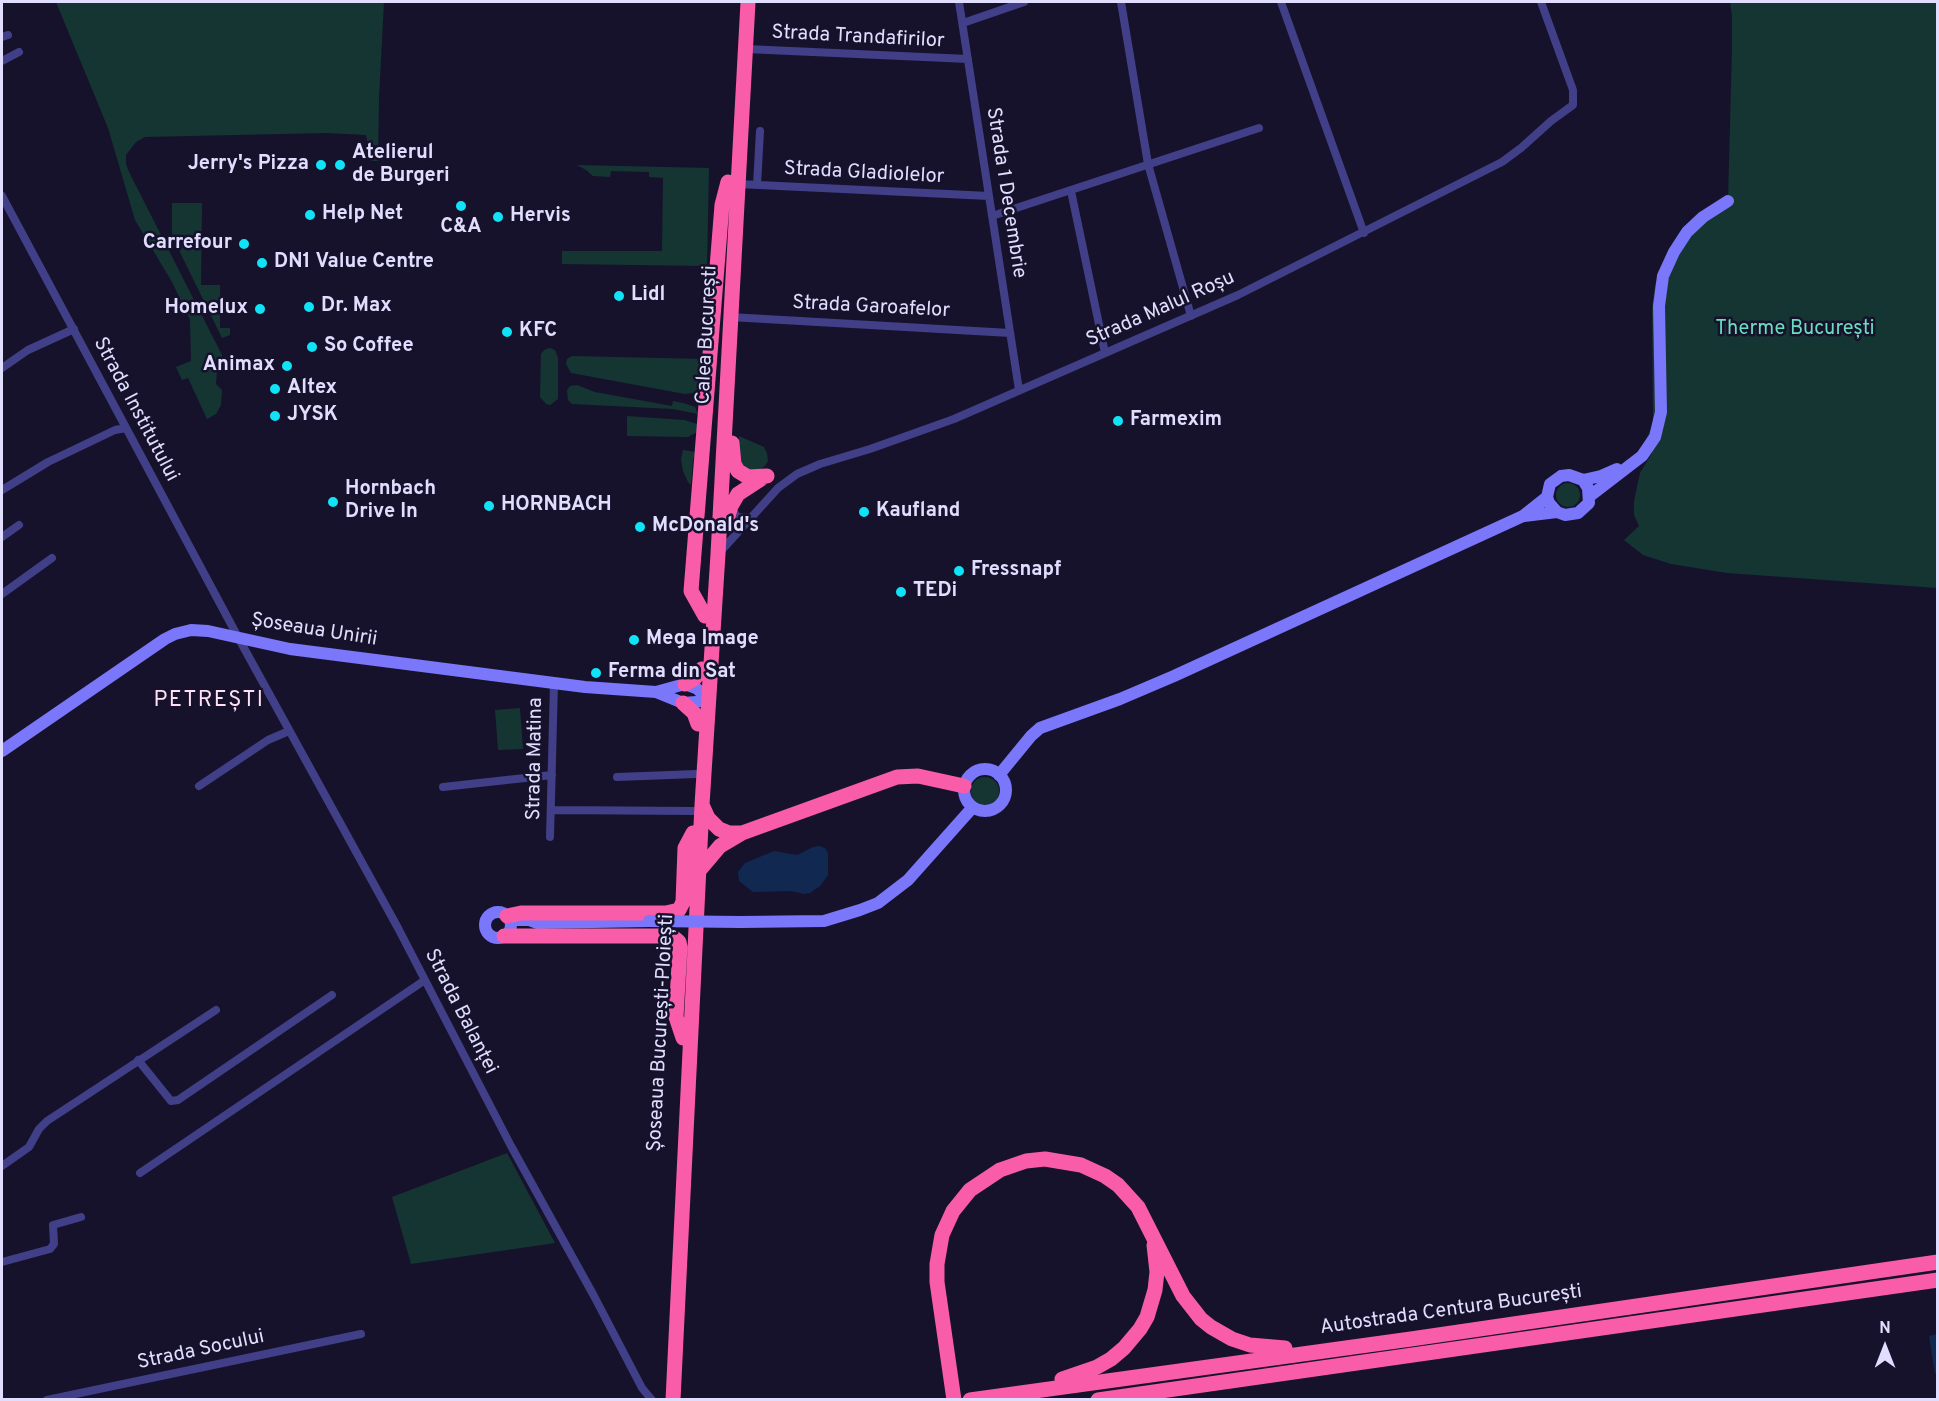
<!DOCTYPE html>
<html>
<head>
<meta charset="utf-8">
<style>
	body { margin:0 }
	#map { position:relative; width:1939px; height:1401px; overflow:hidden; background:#16122b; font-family:Overpass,sans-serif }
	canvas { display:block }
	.frame { position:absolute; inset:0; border:3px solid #e0ddfe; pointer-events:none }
	.north { position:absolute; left:1855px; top:1317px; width:60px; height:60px; -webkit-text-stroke:4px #16122b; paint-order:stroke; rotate:0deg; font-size:16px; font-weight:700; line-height:24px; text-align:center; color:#e0ddfe }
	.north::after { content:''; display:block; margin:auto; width:21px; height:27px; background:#e0ddfe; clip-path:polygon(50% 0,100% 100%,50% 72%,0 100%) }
</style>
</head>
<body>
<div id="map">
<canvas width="1939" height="1401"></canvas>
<div class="frame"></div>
<div class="north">N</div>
</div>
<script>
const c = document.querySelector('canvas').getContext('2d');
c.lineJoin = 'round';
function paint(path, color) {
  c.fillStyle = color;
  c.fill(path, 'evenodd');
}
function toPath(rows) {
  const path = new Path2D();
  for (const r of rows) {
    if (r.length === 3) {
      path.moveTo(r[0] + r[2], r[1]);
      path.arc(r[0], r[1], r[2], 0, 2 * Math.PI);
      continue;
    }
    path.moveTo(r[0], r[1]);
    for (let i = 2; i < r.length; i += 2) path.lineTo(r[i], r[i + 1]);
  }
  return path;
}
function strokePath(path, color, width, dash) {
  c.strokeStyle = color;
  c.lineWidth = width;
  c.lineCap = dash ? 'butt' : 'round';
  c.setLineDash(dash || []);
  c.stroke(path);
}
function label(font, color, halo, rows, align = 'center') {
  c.font = font + ' Overpass,sans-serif';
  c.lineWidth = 5;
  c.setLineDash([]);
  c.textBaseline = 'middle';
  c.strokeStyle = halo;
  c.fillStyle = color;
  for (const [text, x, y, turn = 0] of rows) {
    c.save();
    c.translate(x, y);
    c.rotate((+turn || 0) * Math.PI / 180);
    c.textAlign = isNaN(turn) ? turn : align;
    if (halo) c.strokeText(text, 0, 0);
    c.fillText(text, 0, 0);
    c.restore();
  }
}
paint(toPath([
	[56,2,384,2,379,98,378,161,371,161,366,135,327,133,145,137,136,142,126,155,126,164,129,172,222,355,222,367,217,370,216,384,222,390,221,405,216,414,207,419,188,378,182,380,176,367,191,361,190,320,172,282,135,220,108,128],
	[1730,2,1937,2,1937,588,1727,573,1671,564,1643,555,1624,540,1639,526,1634,515,1634,501,1640,473,1652,453,1644,444,1653,424,1652,310,1655,285,1666,257,1728,201,1732,48,1732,16],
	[577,165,709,168,707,266,562,264,562,251,662,251,663,178,649,177,649,172,611,171,610,177,593,176,586,170],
	[172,203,202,203,201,285,220,285,220,328,230,328,230,335,222,338,172,236],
	[550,348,555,350,558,358,558,399,550,405,546,404,540,397,541,354,544,350],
	[572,356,706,359,701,389,693,393,685,394,571,373,566,364,567,359],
	[577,385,595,392,672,406,673,401,683,403,695,407,698,414,673,409,572,404,568,400,567,390,570,386],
	[627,416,684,420,697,424,697,432,688,437,627,436],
	[739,436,764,447,767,453,768,461,765,466,758,471,745,469,739,459],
	[683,450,696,452,693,460,691,485,688,482,683,471,681,459],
	[1568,495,12],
	[520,708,523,749,498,750,495,710],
	[985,791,14],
	[507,1153,555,1243,411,1264,392,1197]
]), '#153533');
paint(toPath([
	[819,846,825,848,828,853,828,875,820,886,810,893,804,894,791,891,753,892,739,881,738,872,745,863,774,851,797,855,813,847],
	[1937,1334,1937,1373,1935,1374,1929,1336]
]), '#112950');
strokePath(toPath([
	[959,2,1019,390],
	[1121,2,1148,164,1191,316],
	[1281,2,1364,233],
	[963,23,1024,2],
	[2,37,8,35],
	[746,49,968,59],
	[2,61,19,52],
	[738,184,989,196],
	[757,185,760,131],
	[1071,191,1105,353],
	[2,196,239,639,398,928,511,1146,594,1296,642,1388,652,1400],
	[992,216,1259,128],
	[730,317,1010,333],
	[2,368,28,350,74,329],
	[2,490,48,462,115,430,126,428],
	[731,507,737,517,751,518],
	[2,537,19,525],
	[720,552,778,488,797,474,820,464,870,449,954,419,1238,295,1502,162,1521,148,1551,121,1573,105,1573,90,1541,2],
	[2,594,52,558],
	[617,777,696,774],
	[199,786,268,740,289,731],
	[443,787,552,775],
	[551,810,694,811],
	[550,837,554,683],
	[138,1060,171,1101,178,1100,332,995],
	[2,1166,29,1147,39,1129,47,1121,216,1010],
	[140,1173,425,980],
	[2,1262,50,1249,54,1244,53,1225,81,1217],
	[47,1400,361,1334]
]), '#413f88', 8);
strokePath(toPath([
	[1583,480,1601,476,1617,469],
	[1590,496,1642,456,1655,437,1661,412,1659,306,1663,276,1674,252,1687,232,1703,217,1728,201],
	[1524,516,1557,512,1565,515,1578,513,1589,503,1588,488,1583,480,1569,475,1561,476,1550,484,1547,497,1549,503,1557,512],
	[2,751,165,639,175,634,191,630,208,631,290,649,585,687,656,692,685,684,696,688,708,698,696,702,683,703,656,692],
	[985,790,21],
	[999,775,1031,736,1040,728,1120,699,1174,676,1523,516,1547,497],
	[498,925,13],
	[516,920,529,920,537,923,649,921],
	[741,922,824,921,860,910,878,903,908,880,973,807]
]), '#7a77fa', 12);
strokePath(toPath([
	[732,443,734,464,738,471,748,477,767,476],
	[726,523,731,506,738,494,761,479],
	[705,616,691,591,722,205,728,182],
	[685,684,694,679,702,669],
	[683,703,694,713,698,724],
	[702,805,708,818,719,829,729,833,742,833],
	[698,872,720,846,742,833,897,777,918,776,964,786],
	[507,916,521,913,666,913,679,910,683,902,685,848,693,833],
	[504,936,672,936,679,942,680,947,676,1017,683,1038],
	[1062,1379,1097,1367,1111,1359,1124,1348,1140,1329,1147,1317,1155,1290,1157,1272,1154,1245],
	[673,1400,702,805,718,554,748,2],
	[954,1400,937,1282,937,1264,942,1235,953,1211,970,1190,1000,1170,1026,1161,1045,1159,1081,1165,1105,1176,1118,1185,1138,1207,1183,1296,1201,1319,1211,1327,1232,1339,1250,1345,1285,1348],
	[970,1400,1411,1339,1938,1262],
	[1098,1400,1938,1280]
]), '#f95ca9', 15);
strokePath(toPath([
	[649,921,741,922]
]), '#7a77fa', 12);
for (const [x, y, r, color] of [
	[321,165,6,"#10e2f7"],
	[340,165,6,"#10e2f7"],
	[461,206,6,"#10e2f7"],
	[310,215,6,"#10e2f7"],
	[498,217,6,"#10e2f7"],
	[244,244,6,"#10e2f7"],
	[262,263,6,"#10e2f7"],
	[619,296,6,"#10e2f7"],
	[309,307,6,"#10e2f7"],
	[260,309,6,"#10e2f7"],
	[507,332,6,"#10e2f7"],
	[312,347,6,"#10e2f7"],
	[287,366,6,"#10e2f7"],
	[275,389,6,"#10e2f7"],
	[275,416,6,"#10e2f7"],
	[1118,421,6,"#10e2f7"],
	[333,502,6,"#10e2f7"],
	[489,506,6,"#10e2f7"],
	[864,512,6,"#10e2f7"],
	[640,527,6,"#10e2f7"],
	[959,571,6,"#10e2f7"],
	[901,592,6,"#10e2f7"],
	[634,640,6,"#10e2f7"],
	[596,673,6,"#10e2f7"]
]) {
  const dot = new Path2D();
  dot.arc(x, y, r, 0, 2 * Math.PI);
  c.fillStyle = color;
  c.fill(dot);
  strokePath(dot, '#16122b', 2);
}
label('20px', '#e0ddfe', '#16122b', [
	["Strada Trandafirilor",858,38,3],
	["Strada Gladiolelor",864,174,3],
	["Strada 1 Decembrie",1005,193,81],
	["Strada Garoafelor",871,308,3],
	["Strada Malul Roșu",1161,310,-24],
	["Calea București",708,335,-87],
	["Strada Institutului",135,410,62],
	["Șoseaua Unirii",314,631,9],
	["Strada Matina",536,759,-89],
	["Strada Balanței",460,1012,63],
	["Șoseaua București-Ploiești",662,1033,-87],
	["Autostrada Centura București",1451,1311,-8],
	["Strada Socului",201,1351,-12]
]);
label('bold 20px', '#e0ddfe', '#16122b', [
	["Atelierul",352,154],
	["de Burgeri",352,177],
	["Jerry's Pizza",309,165,"right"],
	["Help Net",322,215],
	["Hervis",510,217],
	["C&A",461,228,"center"],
	["Carrefour",232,244,"right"],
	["DN1 Value Centre",274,263],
	["Lidl",631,296],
	["Dr. Max",321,307],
	["Homelux",248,309,"right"],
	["KFC",519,332],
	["So Coffee",324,347],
	["Animax",275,366,"right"],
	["Altex",287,389],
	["JYSK",287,416],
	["Farmexim",1130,421],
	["Hornbach",345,490],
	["Drive In",345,513],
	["HORNBACH",501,506],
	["Kaufland",876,512],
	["McDonald's",652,527],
	["Fressnapf",971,571],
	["TEDi",913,592],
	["Mega Image",646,640],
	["Ferma din Sat",608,673]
], 'left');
label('20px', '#6addbf', '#16122b', [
	["Therme București",1795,330]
]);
c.letterSpacing = '1.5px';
label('22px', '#fedff3', '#16122b', [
	["PETREȘTI",209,702]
]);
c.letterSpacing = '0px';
</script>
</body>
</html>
